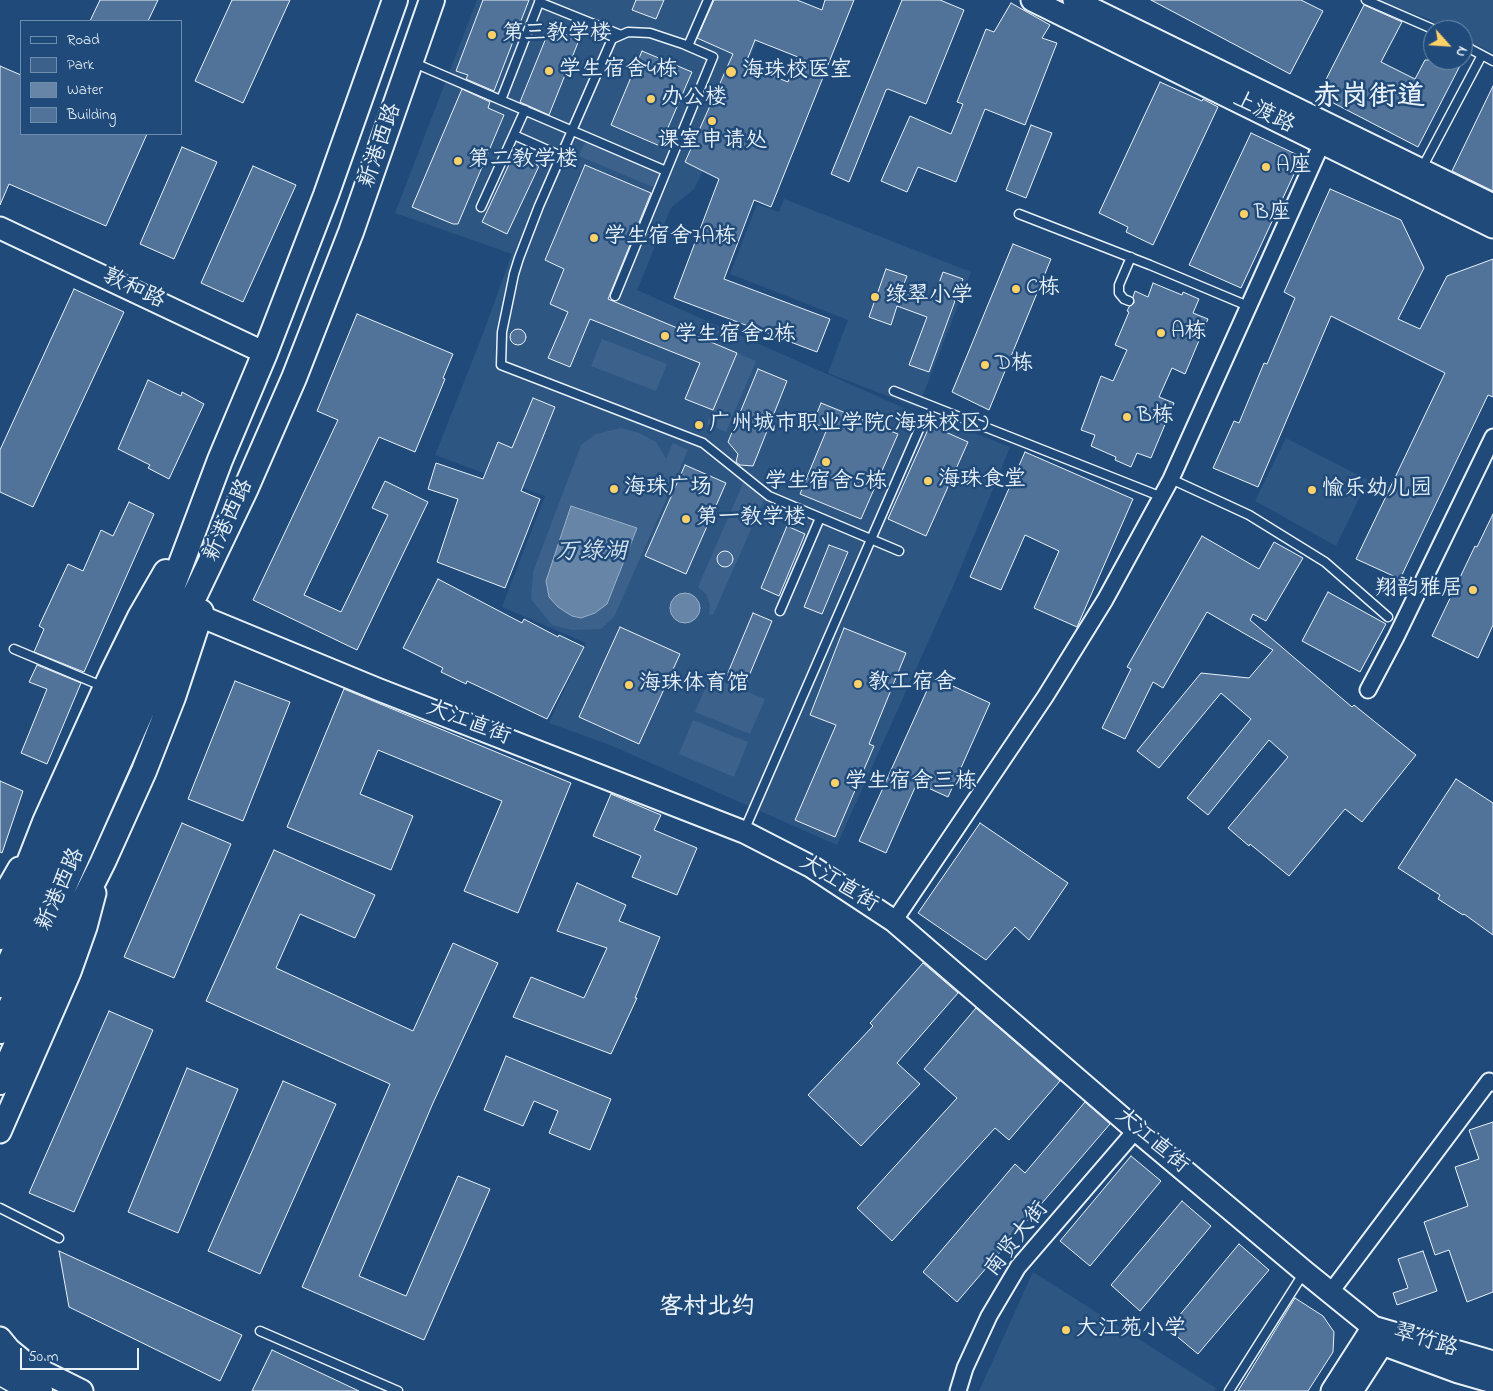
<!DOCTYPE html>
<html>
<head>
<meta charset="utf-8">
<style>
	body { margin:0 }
	#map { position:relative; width:1493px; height:1391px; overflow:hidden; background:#1f4a7a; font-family:"Indie Flower",sans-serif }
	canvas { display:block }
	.legend { position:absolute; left:20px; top:20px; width:162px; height:115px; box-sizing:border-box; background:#1f4a7a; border:1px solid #6f8dac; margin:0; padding:6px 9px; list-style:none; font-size:15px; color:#e8f1f8 }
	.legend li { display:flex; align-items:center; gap:10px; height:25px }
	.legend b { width:25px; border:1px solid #6f8dac }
	.north { position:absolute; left:1423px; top:20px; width:50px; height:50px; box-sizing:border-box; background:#1f4a7a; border:1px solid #6f8dac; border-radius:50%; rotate:116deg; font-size:14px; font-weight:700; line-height:20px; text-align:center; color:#e8f1f8 }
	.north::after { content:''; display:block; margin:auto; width:18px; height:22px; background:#ffd166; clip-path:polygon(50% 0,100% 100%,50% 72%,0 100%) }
	.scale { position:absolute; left:20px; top:1348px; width:119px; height:22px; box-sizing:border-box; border:2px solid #e8f1f8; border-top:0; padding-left:6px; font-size:15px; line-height:18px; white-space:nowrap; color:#e8f1f8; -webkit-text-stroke:4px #1f4a7a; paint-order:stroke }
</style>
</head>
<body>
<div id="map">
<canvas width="1493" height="1391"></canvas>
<ul class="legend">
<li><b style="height:6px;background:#1f4a7a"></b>Road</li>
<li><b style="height:14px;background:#3c628c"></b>Park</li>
<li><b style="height:14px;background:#6685a7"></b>Water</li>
<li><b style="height:14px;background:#517399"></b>Building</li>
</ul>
<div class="north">N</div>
<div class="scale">50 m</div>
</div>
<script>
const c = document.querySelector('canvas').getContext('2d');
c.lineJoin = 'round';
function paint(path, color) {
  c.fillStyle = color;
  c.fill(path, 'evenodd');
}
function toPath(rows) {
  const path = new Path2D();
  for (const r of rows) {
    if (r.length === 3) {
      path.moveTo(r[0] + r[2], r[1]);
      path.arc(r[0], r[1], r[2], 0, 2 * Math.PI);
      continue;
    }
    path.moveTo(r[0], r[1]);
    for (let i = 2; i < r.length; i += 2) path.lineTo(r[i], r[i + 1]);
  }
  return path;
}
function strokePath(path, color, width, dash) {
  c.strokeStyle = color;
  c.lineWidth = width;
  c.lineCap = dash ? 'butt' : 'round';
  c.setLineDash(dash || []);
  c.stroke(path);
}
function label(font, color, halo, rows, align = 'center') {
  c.font = font + ' "Indie Flower","LXGW WenKai TC",sans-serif';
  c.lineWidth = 5;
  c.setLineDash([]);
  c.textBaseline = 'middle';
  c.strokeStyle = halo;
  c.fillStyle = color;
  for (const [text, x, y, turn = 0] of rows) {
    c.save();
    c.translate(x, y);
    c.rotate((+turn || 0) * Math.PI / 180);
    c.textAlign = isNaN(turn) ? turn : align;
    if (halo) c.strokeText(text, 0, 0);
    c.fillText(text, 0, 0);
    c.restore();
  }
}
paint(toPath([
	[477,0,774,0,711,154,694,189,671,208,637,290,913,412,964,429,1010,447,955,582,837,845,610,745,549,723,586,643,502,607,545,496,435,455,481,339,512,254,395,213],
	[1376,0,1493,0,1493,53,1463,39,1463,30,1445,30,1429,19],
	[784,199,971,272,918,408,828,373,848,320,730,274,757,204,779,212],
	[1286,438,1368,480,1336,546,1255,501],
	[1033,1272,1216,1388,1214,1391,979,1391]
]), '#2e5683');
paint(toPath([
	[586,140,660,172,653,187,579,156],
	[602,339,667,364,656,391,591,366],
	[737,353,756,361,726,432,707,424],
	[621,428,639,433,656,442,666,459,673,443,688,450,614,617,601,629,572,630,552,625,531,599,533,572,581,445,596,434],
	[744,481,764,500,713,615,709,614,710,605,706,594,698,587],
	[710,677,765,699,750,734,695,712],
	[693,720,748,742,734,777,679,754]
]), '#3c628c');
const water = toPath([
	[571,506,637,528,607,604,595,613,581,618,572,616,558,607,549,597,546,581,571,506],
	[685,608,15]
]);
paint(water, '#6685a7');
strokePath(water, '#9ab0c7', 1);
const building = toPath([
	[100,0,158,0,148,21,90,21,100,0],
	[232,0,290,0,243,103,195,81,232,0],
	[483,0,529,0,494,91,466,79,468,75,456,71,483,0],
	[636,0,664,0,656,19,632,10,636,0],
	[714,0,797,0,822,10,825,0,854,0,771,207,754,200,724,279,830,319,817,352,674,298,719,179,685,162,733,54,697,38,714,0],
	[755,40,798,57,788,82,745,65,755,40],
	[902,0,940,0,964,10,926,104,888,89,886,90,849,182,831,174,902,0],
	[1151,0,1301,0,1323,11,1290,74,1151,0],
	[1011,3,1050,25,1042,38,1057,43,1025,125,985,109,956,182,918,167,907,192,881,181,910,116,951,134,963,104,957,102,986,29,994,32,1011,3],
	[1364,5,1402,22,1381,62,1415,79,1425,60,1463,60,1418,147,1318,95,1364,5],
	[550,28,579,40,549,115,520,102,550,28],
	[642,51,692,72,660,146,611,125,642,51],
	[0,66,21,75,21,134,147,134,106,226,9,184,0,205,0,66],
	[1160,82,1202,101,1203,99,1218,107,1153,245,1126,232,1128,227,1099,213,1160,82],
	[1493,86,1493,191,1452,171,1493,86],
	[462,89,490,102,488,108,504,115,458,224,453,224,412,207,462,89],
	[1031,125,1052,133,1026,198,1006,190,1031,125],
	[1251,133,1302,157,1241,288,1189,265,1251,133],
	[182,147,217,162,174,259,140,244,182,147],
	[514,154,539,166,507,234,482,222,514,154],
	[585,165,651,193,608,299,737,353,713,410,685,399,700,363,590,319,570,367,548,358,568,312,550,304,564,269,545,260,585,165],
	[253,166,296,185,243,302,201,283,253,166],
	[1330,189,1401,220,1424,268,1398,319,1420,329,1447,276,1493,259,1493,397,1488,395,1400,579,1356,559,1445,373,1331,316,1258,487,1213,468,1234,421,1239,423,1264,363,1267,364,1295,298,1284,292,1330,189],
	[1013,244,1051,259,989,410,952,392,1013,244],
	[886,269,907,276,902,289,933,300,943,272,963,279,929,372,909,365,927,317,897,306,891,325,869,317,886,269],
	[1153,283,1182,295,1183,292,1199,299,1193,313,1208,319,1185,374,1172,368,1159,397,1174,403,1151,458,1137,453,1131,467,1115,460,1116,457,1091,446,1095,435,1081,430,1101,376,1113,381,1127,350,1115,345,1129,312,1127,311,1129,307,1134,303,1133,297,1135,291,1148,297,1153,283],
	[74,289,124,312,33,507,0,492,0,450,74,289],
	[357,314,453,354,443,378,445,379,415,452,379,437,304,595,341,612,388,515,372,508,385,481,428,502,357,650,253,600,338,420,317,411,357,314],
	[518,337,8],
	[758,369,787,381,753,466,740,465,736,462,738,454,728,442,758,369],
	[148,380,181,396,182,392,204,404,169,479,148,468,150,465,118,449,148,380],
	[533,398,555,407,521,491,540,499,505,588,437,562,458,499,428,489,436,463,483,479,498,442,512,448,533,398],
	[821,403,898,434,861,519,800,494,827,429,813,423,821,403],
	[930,425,968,442,926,536,888,519,930,425],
	[1025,452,1133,499,1077,627,1034,608,1059,551,1025,535,1001,590,970,577,1025,452],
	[685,465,726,483,686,574,645,556,685,465],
	[129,502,154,514,84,672,34,652,44,629,39,626,68,564,83,571,101,530,113,536,129,502],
	[1493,514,1493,625,1478,658,1432,636,1475,546,1477,547,1493,514],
	[787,526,805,534,779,596,761,588,787,526],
	[1202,536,1259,569,1274,542,1303,558,1266,621,1253,614,1250,620,1352,707,1354,705,1416,755,1362,822,1345,809,1289,876,1250,844,1249,846,1228,828,1288,757,1269,740,1208,815,1187,798,1251,719,1221,693,1159,768,1137,751,1201,673,1249,678,1273,650,1207,612,1163,688,1153,682,1125,739,1102,728,1131,669,1127,667,1202,536],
	[829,545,848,552,822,614,804,607,829,545],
	[725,559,8],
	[438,579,522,623,524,619,558,637,559,635,584,647,547,719,467,681,466,684,441,672,443,668,403,648,438,579],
	[1328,592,1386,624,1360,672,1302,641,1328,592],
	[753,613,772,621,746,683,727,675,753,613],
	[620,627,680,654,639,744,579,717,620,627],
	[844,628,906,653,869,744,874,746,835,837,795,820,836,725,810,715,844,628],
	[37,665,81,683,47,764,21,753,47,689,29,682,37,665],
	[933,677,990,703,948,797,917,783,886,853,859,841,933,677],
	[235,681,290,702,243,821,188,799,235,681],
	[344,689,571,783,518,913,464,891,502,801,378,750,360,794,413,816,391,870,287,827,344,689],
	[1456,779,1493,803,1493,935,1464,914,1463,915,1438,899,1440,895,1398,868,1456,779],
	[0,781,23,791,2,853,0,852,0,781],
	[611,794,661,815,654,830,697,848,677,895,632,877,641,856,593,836,611,794],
	[182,823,231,844,174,978,124,957,182,823],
	[980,823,1068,883,1029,940,1015,927,986,960,918,913,980,823],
	[274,850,375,895,355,938,300,914,276,968,413,1031,453,943,498,963,433,1103,359,1276,406,1296,458,1176,490,1189,424,1340,302,1287,390,1084,206,1001,274,850],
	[577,883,626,905,619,921,660,937,635,998,637,998,611,1054,513,1017,531,977,584,998,607,948,557,931,577,883],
	[923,963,958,993,897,1063,920,1084,861,1146,808,1095,873,1026,870,1023,923,963],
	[976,1008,1060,1081,1009,1140,995,1128,892,1241,857,1208,957,1098,924,1069,976,1008],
	[109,1011,153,1030,74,1212,29,1193,109,1011],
	[506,1056,611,1099,590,1150,549,1133,558,1111,534,1101,523,1126,484,1110,506,1056],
	[187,1068,238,1089,178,1233,128,1212,187,1068],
	[283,1081,336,1104,260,1274,208,1251,283,1081],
	[1085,1102,1110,1124,957,1302,923,1272,1015,1164,1025,1173,1085,1102],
	[1493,1122,1493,1292,1467,1302,1449,1250,1435,1255,1424,1222,1468,1206,1455,1167,1479,1159,1469,1130,1493,1122],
	[1131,1156,1161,1181,1090,1266,1060,1241,1131,1156],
	[1182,1201,1211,1226,1140,1311,1111,1285,1182,1201],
	[1239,1244,1269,1270,1198,1354,1168,1329,1239,1244],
	[59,1251,242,1335,220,1381,69,1307,59,1251],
	[1423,1251,1437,1291,1397,1305,1393,1293,1408,1288,1398,1259,1423,1251],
	[1295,1298,1323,1316,1334,1332,1333,1352,1308,1391,1238,1391,1295,1298],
	[272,1350,359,1391,252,1391,272,1350]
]);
paint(building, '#517399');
strokePath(building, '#e8f1f8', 1);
const lane = toPath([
	[1366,0,1435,30],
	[539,2,621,35],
	[1463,45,1493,61],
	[688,46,708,0],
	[412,62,666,171],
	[501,100,540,0],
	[514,135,561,156],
	[1422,168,1482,55],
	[481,207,525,110],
	[1019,214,1150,265,1248,306],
	[615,296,713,57,683,44,650,33,628,32,612,39,539,206,519,258,514,274,502,332,501,365,703,443,769,496,899,551],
	[1129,301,1124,299,1119,293,1119,285,1131,257],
	[894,391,1162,497],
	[1171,479,1249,515,1325,562,1388,617],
	[780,611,820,518],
	[14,649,104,687],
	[744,831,920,427],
	[0,1208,59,1238],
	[260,1331,398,1391],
	[1229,1391,1303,1274]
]);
const street = toPath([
	[1368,690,1396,637,1493,437],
	[894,921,1045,697,1105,600,1171,479,1322,143],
	[1330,1293,1489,1081,1493,1083],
	[958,1391,965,1368,989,1316,1018,1267,1136,1130]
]);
const secondary = toPath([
	[1032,0,1493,227],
	[1074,0,1493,205],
	[0,228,265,353],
	[200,616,377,689,744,832,812,867,894,921,1136,1130,1305,1272,1373,1327,1382,1344,1458,1372,1493,1382],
	[0,901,19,868],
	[0,1132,70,972,86,927,95,893],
	[1373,1327,1493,1362],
	[0,1338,9,1349,26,1363,82,1391],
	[1332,1391,1373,1327],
	[1352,1391,1390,1332]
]);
const primary = toPath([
	[0,937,45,822,112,674,140,617,166,572],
	[0,985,164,609,220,460,265,353,326,195,395,0],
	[0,1031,170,647,246,488,294,378,351,232,432,0],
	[0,1082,55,958,103,862,144,771,173,697,201,612]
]);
const highway = toPath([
	[0,1368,7,1374,38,1391]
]);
strokePath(lane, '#e8f1f8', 11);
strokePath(street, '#e8f1f8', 19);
strokePath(secondary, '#e8f1f8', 25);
strokePath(primary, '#e8f1f8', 28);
strokePath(highway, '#e8f1f8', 31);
strokePath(lane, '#1f4a7a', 8);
strokePath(street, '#1f4a7a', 15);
strokePath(secondary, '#1f4a7a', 21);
strokePath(primary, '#1f4a7a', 24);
strokePath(highway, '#1f4a7a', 28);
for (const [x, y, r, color] of [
	[492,35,5,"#ffd166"],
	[549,71,5,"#ffd166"],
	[731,72,6,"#ffd166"],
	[651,99,5,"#ffd166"],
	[712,121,5,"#ffd166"],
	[458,161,5,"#ffd166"],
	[1266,167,5,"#ffd166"],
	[1244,214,5,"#ffd166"],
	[594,238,5,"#ffd166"],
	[1016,289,5,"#ffd166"],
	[875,297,5,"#ffd166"],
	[1161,333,5,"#ffd166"],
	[665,336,5,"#ffd166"],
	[985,365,5,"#ffd166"],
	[1127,417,5,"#ffd166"],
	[699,425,5,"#ffd166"],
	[826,462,5,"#ffd166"],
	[928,481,5,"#ffd166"],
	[614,489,5,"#ffd166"],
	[1312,490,5,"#ffd166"],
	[686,519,5,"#ffd166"],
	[1473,590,5,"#ffd166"],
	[858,684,5,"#ffd166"],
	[629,685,5,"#ffd166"],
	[835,783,5,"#ffd166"],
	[1066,1330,5,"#ffd166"]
]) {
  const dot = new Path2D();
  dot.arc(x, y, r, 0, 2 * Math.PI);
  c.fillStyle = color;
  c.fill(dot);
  strokePath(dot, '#1f4a7a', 2);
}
label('22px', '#e8f1f8', '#1f4a7a', [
	["第三教学楼",502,35],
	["学生宿舍4栋",559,71],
	["海珠校医室",742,72],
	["办公楼",661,99],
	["课室申请处",712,142,"center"],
	["第二教学楼",468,161],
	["A座",1276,167],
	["B座",1254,214],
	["学生宿舍7A栋",604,238],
	["C栋",1026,289],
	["绿翠小学",885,297],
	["A栋",1171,333],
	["学生宿舍2栋",675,336],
	["D栋",995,365],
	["B栋",1137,417],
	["广州城市职业学院(海珠校区)",709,425],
	["海珠食堂",938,481],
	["学生宿舍5栋",826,483,"center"],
	["海珠广场",624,489],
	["愉乐幼儿园",1322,490],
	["第一教学楼",696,519],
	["翔韵雅居",1463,590,"right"],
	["教工宿舍",868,684],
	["海珠体育馆",639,685],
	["学生宿舍三栋",845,783],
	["大江苑小学",1076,1330]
], 'left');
label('22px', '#e8f1f8', '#1f4a7a', [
	["上渡路",1263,114,27],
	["新港西路",382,146,-71],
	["敦和路",133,290,25],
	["新港西路",230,521,-65],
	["大江直街",468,724,21],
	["大江直街",838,885,32],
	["新港西路",62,890,-66],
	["大江直街",1151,1142,40],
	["南贤大街",1018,1240,-52],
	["翠竹路",1425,1342,17]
]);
label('italic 24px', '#d4e1ec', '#1f4a7a', [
	["万绿湖",591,554]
]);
label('bold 24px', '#e8f1f8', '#1f4a7a', [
	["客村北约",707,1309]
]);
label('bold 28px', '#e8f1f8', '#1f4a7a', [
	["赤岗街道",1369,99]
]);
</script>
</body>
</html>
